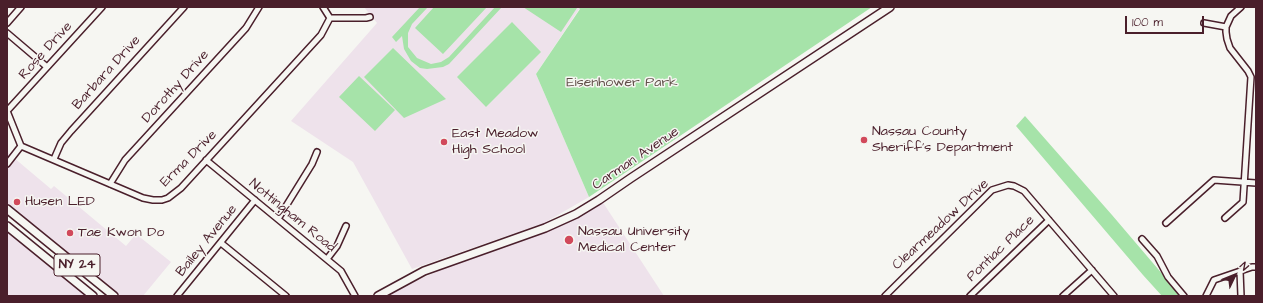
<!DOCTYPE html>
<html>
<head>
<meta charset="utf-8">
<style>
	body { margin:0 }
	#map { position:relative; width:1263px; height:303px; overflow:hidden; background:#f6f6f2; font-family:"Architects Daughter",sans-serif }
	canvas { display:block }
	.frame { position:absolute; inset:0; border:8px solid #4a1f2b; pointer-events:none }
	.north { position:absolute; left:1215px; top:255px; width:40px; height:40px; -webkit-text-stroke:3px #f6f6f2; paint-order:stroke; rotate:47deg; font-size:11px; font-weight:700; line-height:16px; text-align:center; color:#4a1f2b }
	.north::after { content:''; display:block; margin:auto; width:14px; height:18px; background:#4a1f2b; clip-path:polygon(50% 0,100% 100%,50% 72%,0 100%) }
	.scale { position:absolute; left:1125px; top:16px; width:79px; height:18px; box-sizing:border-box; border:2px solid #4a1f2b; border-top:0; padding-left:5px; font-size:12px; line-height:14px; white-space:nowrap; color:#4a1f2b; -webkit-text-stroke:3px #f6f6f2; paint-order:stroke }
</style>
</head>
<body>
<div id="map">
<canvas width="1263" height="303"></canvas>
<div class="frame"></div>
<div class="north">N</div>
<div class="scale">100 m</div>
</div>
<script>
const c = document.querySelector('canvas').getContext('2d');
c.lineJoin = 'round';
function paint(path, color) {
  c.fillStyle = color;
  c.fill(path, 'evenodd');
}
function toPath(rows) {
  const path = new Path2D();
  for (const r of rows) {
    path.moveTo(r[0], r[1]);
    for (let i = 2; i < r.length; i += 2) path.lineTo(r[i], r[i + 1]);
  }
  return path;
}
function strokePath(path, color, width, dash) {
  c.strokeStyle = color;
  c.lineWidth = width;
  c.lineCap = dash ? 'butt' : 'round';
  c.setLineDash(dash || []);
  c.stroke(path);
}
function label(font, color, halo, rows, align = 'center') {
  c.font = font + ' "Architects Daughter",sans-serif';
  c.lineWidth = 3;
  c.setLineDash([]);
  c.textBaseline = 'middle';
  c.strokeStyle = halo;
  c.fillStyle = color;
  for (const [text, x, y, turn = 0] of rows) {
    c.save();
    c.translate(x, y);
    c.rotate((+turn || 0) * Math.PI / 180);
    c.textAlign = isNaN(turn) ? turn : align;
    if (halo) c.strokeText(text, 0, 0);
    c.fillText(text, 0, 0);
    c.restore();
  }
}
paint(toPath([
	[364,7,578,7,580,8,536,74,589,197,544,223,412,269,353,162,291,121,377,23],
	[7,152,51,189,54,186,126,246,136,234,171,262,143,296,115,296,7,207],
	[602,201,664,296,383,296,420,279],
	[7,225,93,296,7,296]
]), '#eee2eb');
paint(toPath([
	[420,7,428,7,412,24,408,33,408,47,417,58,431,64,441,62,449,57,495,7,502,7,449,64,443,67,427,69,420,68,411,61,404,49,402,36,396,42,392,37],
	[434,7,487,7,443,54,415,28],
	[523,7,575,7,577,8,561,32],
	[578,7,872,7,589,197,536,74,580,9],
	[512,22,541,52,486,107,457,77],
	[393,48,446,99,404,118,364,77],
	[359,76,395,110,375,131,339,97],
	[1025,116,1112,215,1181,296,1162,296,1143,275,1016,126]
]), '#a6e3a9');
const minor = toPath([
	[323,7,330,18,366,18,370,17],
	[7,23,21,7],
	[1204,23,1226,27],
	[7,33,47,67],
	[7,111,102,7],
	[7,111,21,146],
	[21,146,143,198,153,200,162,200,168,198,181,188,321,35,330,18],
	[54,159,61,143,71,131,184,7],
	[206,160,341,271,355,296],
	[7,164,21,146],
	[110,184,125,160,246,28,259,7],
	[1225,218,1243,202,1251,77,1248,71,1230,48,1227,39,1226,32,1226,27,1231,16,1241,7],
	[278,219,312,164,317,152],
	[1166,223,1214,180,1256,183],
	[1142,239,1157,256,1168,277,1184,296],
	[221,243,286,296],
	[327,259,337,246,346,226],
	[1240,271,1241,296],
	[177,296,255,200],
	[885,296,992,190,1008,185,1014,186,1024,191,1114,296],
	[970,296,1049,220],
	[1063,296,1092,270],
	[1206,296,1214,280,1252,267,1256,267]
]);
const major = toPath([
	[7,209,114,296],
	[7,226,93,296],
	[378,296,424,271,545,228,576,214,599,200,631,178,890,7]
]);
strokePath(minor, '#4a1f2b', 8);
strokePath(major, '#4a1f2b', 10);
strokePath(minor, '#f6f6f2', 5);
strokePath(major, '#f6f6f2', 7);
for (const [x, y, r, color] of [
	[864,140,4,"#d1495b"],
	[444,142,4,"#d1495b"],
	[17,202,4,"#d1495b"],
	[70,233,4,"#d1495b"],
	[569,240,5,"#d1495b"]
]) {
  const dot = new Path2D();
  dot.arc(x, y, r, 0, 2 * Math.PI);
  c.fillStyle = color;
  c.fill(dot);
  strokePath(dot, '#f6f6f2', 1.5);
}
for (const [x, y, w] of [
	[77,265,46]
]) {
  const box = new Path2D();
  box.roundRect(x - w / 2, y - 11, w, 22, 3);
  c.fillStyle = '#f6f6f2';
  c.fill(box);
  strokePath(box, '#4a1f2b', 1);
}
label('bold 13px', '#4a1f2b', null, [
	["NY 24",77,265]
]);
label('14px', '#4a1f2b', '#f6f6f2', [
	["Rose Drive",46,51,-48],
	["Barbara Drive",107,73,-48],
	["Dorothy Drive",176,87,-48],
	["Erma Drive",189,159,-45],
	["Carman Avenue",636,159,-34],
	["Nottingham Road",292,216,39],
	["Clearmeadow Drive",941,225,-43],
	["Bailey Avenue",207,241,-51],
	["Pontiac Place",1001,249,-44]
]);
label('14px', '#61504a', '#f6f6f2', [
	["Eisenhower Park",622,83]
]);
label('14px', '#4a1f2b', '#f6f6f2', [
	["Nassau County",872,132],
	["Sheriff's Department",872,148],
	["East Meadow",452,134],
	["High School",452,150],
	["Husen LED",25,202],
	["Nassau University",578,232],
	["Medical Center",578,248],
	["Tae Kwon Do",78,233]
], 'left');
</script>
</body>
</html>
